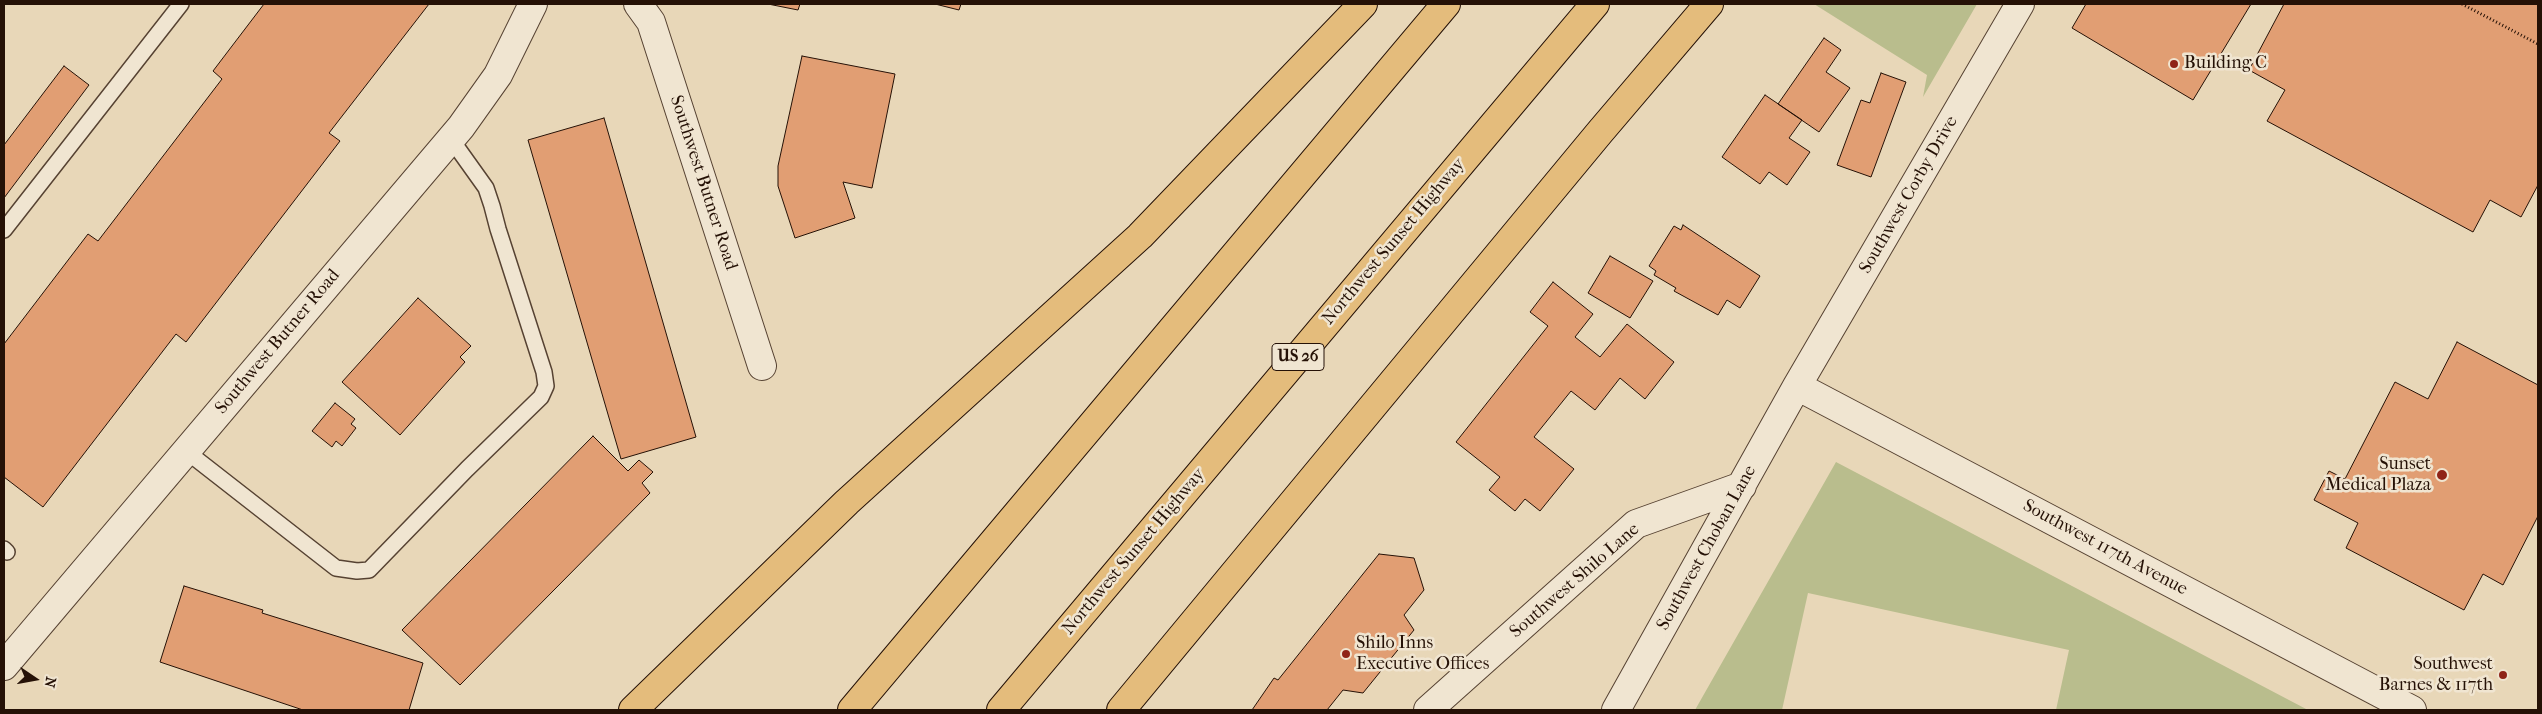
<!DOCTYPE html>
<html>
<head>
<meta charset="utf-8">
<style>
	body { margin:0 }
	#map { position:relative; width:2542px; height:714px; overflow:hidden; background:#e8d7b8; font-family:"IM FELL French Canon",serif }
	canvas { display:block }
	.frame { position:absolute; inset:0; border:5px solid #251106; pointer-events:none }
	.north { position:absolute; left:10px; top:654px; width:50px; height:50px; -webkit-text-stroke:4px #f0e5d1; paint-order:stroke; rotate:102deg; font-size:14px; font-weight:700; line-height:20px; text-align:center; color:#251106 }
	.north::after { content:''; display:block; margin:auto; width:18px; height:22px; background:#251106; clip-path:polygon(50% 0,100% 100%,50% 72%,0 100%) }
</style>
</head>
<body>
<div id="map">
<canvas width="2542" height="714"></canvas>
<div class="frame"></div>
<div class="north">N</div>
</div>
<script>
const c = document.querySelector('canvas').getContext('2d');
c.lineJoin = 'round';
function paint(path, color) {
  c.fillStyle = color;
  c.fill(path, 'evenodd');
}
function toPath(rows) {
  const path = new Path2D();
  for (const r of rows) {
    path.moveTo(r[0], r[1]);
    for (let i = 2; i < r.length; i += 2) path.lineTo(r[i], r[i + 1]);
  }
  return path;
}
function strokePath(path, color, width, dash) {
  c.strokeStyle = color;
  c.lineWidth = width;
  c.lineCap = dash ? 'butt' : 'round';
  c.setLineDash(dash || []);
  c.stroke(path);
}
function label(font, color, halo, rows, align = 'center') {
  c.font = font + ' "IM FELL French Canon",serif';
  c.lineWidth = 5;
  c.setLineDash([]);
  c.textBaseline = 'middle';
  c.strokeStyle = halo;
  c.fillStyle = color;
  for (const [text, x, y, turn = 0] of rows) {
    c.save();
    c.translate(x, y);
    c.rotate((+turn || 0) * Math.PI / 180);
    c.textAlign = isNaN(turn) ? turn : align;
    if (halo) c.strokeText(text, 0, 0);
    c.fillText(text, 0, 0);
    c.restore();
  }
}
paint(toPath([
	[1814,4,1977,4,1923,97,1927,75],
	[1836,462,2308,710,2056,710,2069,650,1808,593,1782,710,1695,710]
]), '#b9bd8d');
const building = toPath([
	[264,4,429,4,329,133,340,141,186,342,176,334,43,507,4,477,4,344,88,234,98,241,222,79,213,71,264,4],
	[768,4,800,4,798,10,768,4],
	[935,4,961,4,959,10,935,4],
	[2086,4,2251,4,2193,100,2072,28,2086,4],
	[2284,4,2538,4,2538,185,2521,217,2490,200,2473,232,2267,121,2285,90,2249,70,2284,4],
	[1824,38,1841,50,1826,72,1850,88,1819,132,1778,104,1824,38],
	[802,56,895,74,872,188,843,182,855,218,795,238,778,186,778,166,802,56],
	[64,66,89,85,4,198,4,145,64,66],
	[1881,73,1906,82,1871,177,1837,165,1861,100,1870,103,1881,73],
	[1765,95,1802,120,1789,138,1810,152,1787,185,1769,172,1760,184,1722,157,1765,95],
	[604,118,696,437,621,459,528,140,604,118],
	[1683,225,1760,276,1740,308,1727,300,1718,315,1674,291,1676,288,1654,275,1656,271,1649,266,1674,226,1681,230,1683,225],
	[1610,256,1653,281,1630,318,1588,293,1610,256],
	[1553,282,1593,314,1575,337,1600,357,1627,324,1674,362,1645,399,1620,378,1595,410,1571,391,1534,437,1574,469,1540,511,1525,499,1515,511,1489,490,1500,477,1456,442,1548,326,1530,312,1553,282],
	[418,298,471,346,460,357,465,362,400,435,342,382,418,298],
	[2457,342,2538,385,2538,516,2503,585,2483,574,2464,610,2346,548,2358,523,2314,500,2329,471,2345,479,2395,382,2428,399,2457,342],
	[335,403,355,419,351,424,356,428,342,446,336,441,332,447,312,431,335,403],
	[593,436,628,471,639,460,653,472,642,483,650,493,460,685,402,630,593,436],
	[1379,554,1414,558,1424,590,1404,615,1414,630,1363,693,1343,690,1327,710,1252,710,1274,678,1278,680,1379,554],
	[184,586,263,610,262,613,423,663,409,710,303,710,160,662,184,586]
]);
paint(building, '#e19e73');
strokePath(building, '#251106', 1);
const service = toPath([
	[4,230,181,4],
	[186,451,336,568,357,571,369,570,467,469,541,397,546,386,544,372,498,229,492,206,486,188,451,139],
	[4,549,7,552]
]);
const minor = toPath([
	[638,4,651,22,762,366],
	[1797,386,2412,710],
	[1428,710,1636,524,1742,486],
	[1616,710,1797,386,2020,4]
]);
const tertiary = toPath([
	[4,666,461,127,498,75,533,4]
]);
const motorway = toPath([
	[633,710,847,502,1140,236,1363,4],
	[852,710,1446,4],
	[1001,710,1595,4],
	[1121,710,1600,132,1709,4]
]);
strokePath(service, '#564232', 18);
strokePath(minor, '#564232', 30);
strokePath(tertiary, '#564232', 30);
strokePath(motorway, '#251106', 30);
strokePath(toPath([
	[2462,4,2538,44]
]), '#251106', 3, [1, 2.5]);
strokePath(service, '#f0e5d1', 15);
strokePath(minor, '#f0e5d1', 28);
strokePath(tertiary, '#f0e5d1', 28);
strokePath(motorway, '#e4bc7c', 28);
for (const [x, y, r, color] of [
	[2174,64,5,"#8f2418"],
	[2442,475,6,"#8f2418"],
	[1346,654,5,"#8f2418"],
	[2503,675,5,"#8f2418"]
]) {
  const dot = new Path2D();
  dot.arc(x, y, r, 0, 2 * Math.PI);
  c.fillStyle = color;
  c.fill(dot);
  strokePath(dot, '#f0e5d1', 2);
}
for (const [x, y, w] of [
	[1298,357,52]
]) {
  const box = new Path2D();
  box.roundRect(x - w / 2, y - 13.5, w, 27, 4);
  c.fillStyle = '#f0e5d1';
  c.fill(box);
  strokePath(box, '#251106', 1);
}
label('bold 16px', '#251106', null, [
	["US 26",1298,357]
]);
label('18px', '#251106', '#f0e5d1', [
	["Building C",2184,64],
	["Sunset",2431,465,"right"],
	["Medical Plaza",2431,486,"right"],
	["Shilo Inns",1356,644],
	["Executive Offices",1356,665],
	["Southwest",2493,665,"right"],
	["Barnes & 117th",2493,686,"right"]
], 'left');
label('18px', '#251106', '#f0e5d1', [
	["Southwest Butner Road",703,183,72],
	["Southwest Corby Drive",1909,195,-60],
	["Northwest Sunset Highway",1394,242,-50],
	["Southwest Butner Road",278,342,-50],
	["Southwest Choban Lane",1707,548,-61],
	["Southwest 117th Avenue",2105,548,28],
	["Northwest Sunset Highway",1134,552,-50],
	["Southwest Shilo Lane",1575,581,-41]
]);
</script>
</body>
</html>
